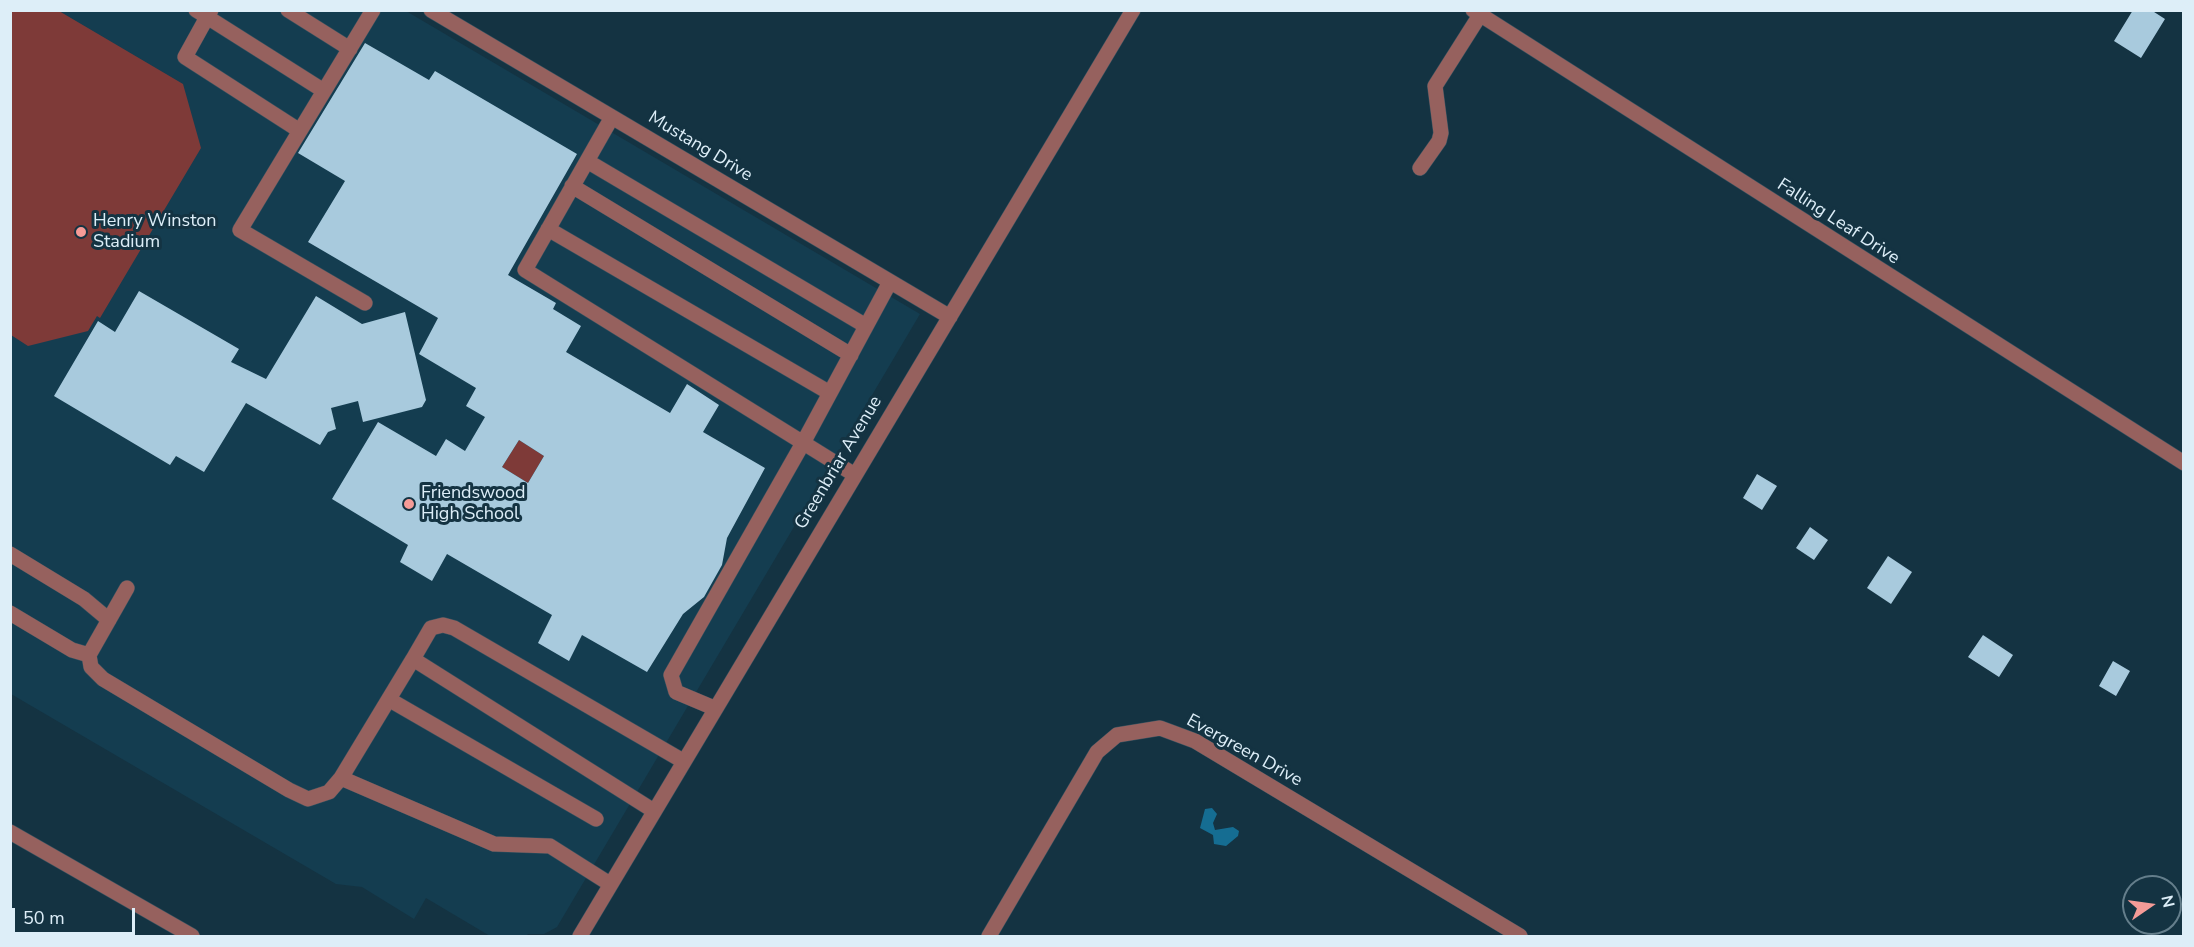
<!DOCTYPE html>
<html>
<head>
<meta charset="utf-8">
<style>
	body { margin:0 }
	#map { position:relative; width:2194px; height:947px; overflow:hidden; background:#143342; font-family:"Nunito Sans",sans-serif }
	canvas { display:block }
	.frame { position:absolute; inset:0; border:12px solid #ddeef8; pointer-events:none }
	.north { position:absolute; left:2122px; top:875px; width:60px; height:60px; box-sizing:border-box; background:#143342; border:2px solid #647e8b; border-radius:50%; rotate:77deg; font-size:16px; font-weight:700; line-height:24px; text-align:center; color:#ddeef8 }
	.north::after { content:''; display:block; margin:auto; width:21px; height:27px; background:#f59b97; clip-path:polygon(50% 0,100% 100%,50% 72%,0 100%) }
	.scale { position:absolute; left:12px; top:908px; width:123px; height:27px; box-sizing:border-box; border:3px solid #ddeef8; border-top:0; padding-left:8px; font-size:18px; line-height:21px; white-space:nowrap; color:#ddeef8; -webkit-text-stroke:4px #143342; paint-order:stroke }
</style>
</head>
<body>
<div id="map">
<canvas width="2194" height="947"></canvas>
<div class="frame"></div>
<div class="north">N</div>
<div class="scale">50 m</div>
</div>
<script>
const c = document.querySelector('canvas').getContext('2d');
c.lineJoin = 'round';
function paint(path, color) {
  c.fillStyle = color;
  c.fill(path, 'evenodd');
}
function toPath(rows) {
  const path = new Path2D();
  for (const r of rows) {
    path.moveTo(r[0], r[1]);
    for (let i = 2; i < r.length; i += 2) path.lineTo(r[i], r[i + 1]);
  }
  return path;
}
function strokePath(path, color, width, dash) {
  c.strokeStyle = color;
  c.lineWidth = width;
  c.lineCap = dash ? 'butt' : 'round';
  c.setLineDash(dash || []);
  c.stroke(path);
}
function label(font, color, halo, rows, align = 'center') {
  c.font = font + ' "Nunito Sans",sans-serif';
  c.lineWidth = 6;
  c.setLineDash([]);
  c.textBaseline = 'middle';
  c.strokeStyle = halo;
  c.fillStyle = color;
  for (const [text, x, y, turn = 0] of rows) {
    c.save();
    c.translate(x, y);
    c.rotate((+turn || 0) * Math.PI / 180);
    c.textAlign = isNaN(turn) ? turn : align;
    if (halo) c.strokeText(text, 0, 0);
    c.fillText(text, 0, 0);
    c.restore();
  }
}
paint(toPath([
	[11,11,406,11,920,314,557,927,544,934,528,934,526,936,490,936,426,898,414,919,362,887,336,884,11,694]
]), '#143d50');
paint(toPath([
	[11,10,59,11,183,84,201,148,100,318,97,316,88,331,28,346,11,335],
	[519,440,544,456,528,483,502,467]
]), '#7e3a38');
paint(toPath([
	[1212,808,1217,814,1213,823,1215,830,1233,827,1239,831,1238,836,1226,846,1214,844,1213,835,1200,828,1205,809]
]), '#156d92');
paint(toPath([
	[2133,10,2151,10,2165,19,2141,58,2114,41],
	[365,43,429,80,435,71,577,154,508,275,556,303,553,309,581,326,566,352,670,413,687,384,719,405,703,432,765,468,727,538,722,565,704,597,683,614,647,672,582,635,569,661,538,643,552,615,447,554,432,581,400,562,408,545,332,499,378,422,436,456,446,439,465,451,485,417,466,406,476,388,419,354,438,318,308,242,345,181,298,153],
	[519,440,544,456,528,483,502,467],
	[139,291,239,349,231,362,266,379,316,296,362,324,405,312,426,400,422,407,363,422,358,401,331,408,336,429,328,432,320,445,246,403,204,472,176,456,170,465,54,396,98,321,115,332],
	[1757,474,1777,486,1762,510,1743,498],
	[1810,527,1828,540,1814,560,1796,548],
	[1888,556,1912,572,1891,604,1867,588],
	[1983,635,2013,655,1999,677,1968,657],
	[2113,661,2130,671,2116,696,2099,686]
]), '#a8cadd');
const minor = toPath([
	[196,10,324,91],
	[211,10,185,57,300,131],
	[288,10,350,49],
	[431,10,950,317],
	[1473,10,2184,463],
	[612,117,525,270,855,475],
	[587,161,866,326],
	[1420,168,1439,141,1441,133,1435,86,1480,15],
	[572,186,851,355],
	[548,229,830,393],
	[365,303,240,230,373,10],
	[10,554,84,599,109,620],
	[127,588,89,655,91,667,103,679,289,790,308,799,329,792,341,778,413,659],
	[10,613,72,650,89,655],
	[390,700,596,819],
	[714,708,676,692,671,675,803,443,890,282],
	[341,778,494,844,550,846,610,884],
	[654,811,413,659,431,628,443,625,454,628,683,761],
	[10,832,192,936],
	[580,936,1133,10],
	[989,936,1097,752,1117,735,1160,728,1195,741,1520,936]
]);
strokePath(minor, '#34515f', 16);
strokePath(minor, '#96615e', 15);
for (const [x, y, r, color] of [
	[81,232,6,"#f59b97"],
	[409,504,6,"#f59b97"]
]) {
  const dot = new Path2D();
  dot.arc(x, y, r, 0, 2 * Math.PI);
  c.fillStyle = color;
  c.fill(dot);
  strokePath(dot, '#143342', 2);
}
label('18px', '#ddeef8', '#143342', [
	["Mustang Drive",700,147,31],
	["Falling Leaf Drive",1838,222,33],
	["Greenbriar Avenue",839,463,-59],
	["Evergreen Drive",1244,751,29]
]);
label('18px', '#ddeef8', '#143342', [
	["Henry Winston",93,222],
	["Stadium",93,243],
	["Friendswood",421,494],
	["High School",421,515]
], 'left');
</script>
</body>
</html>
